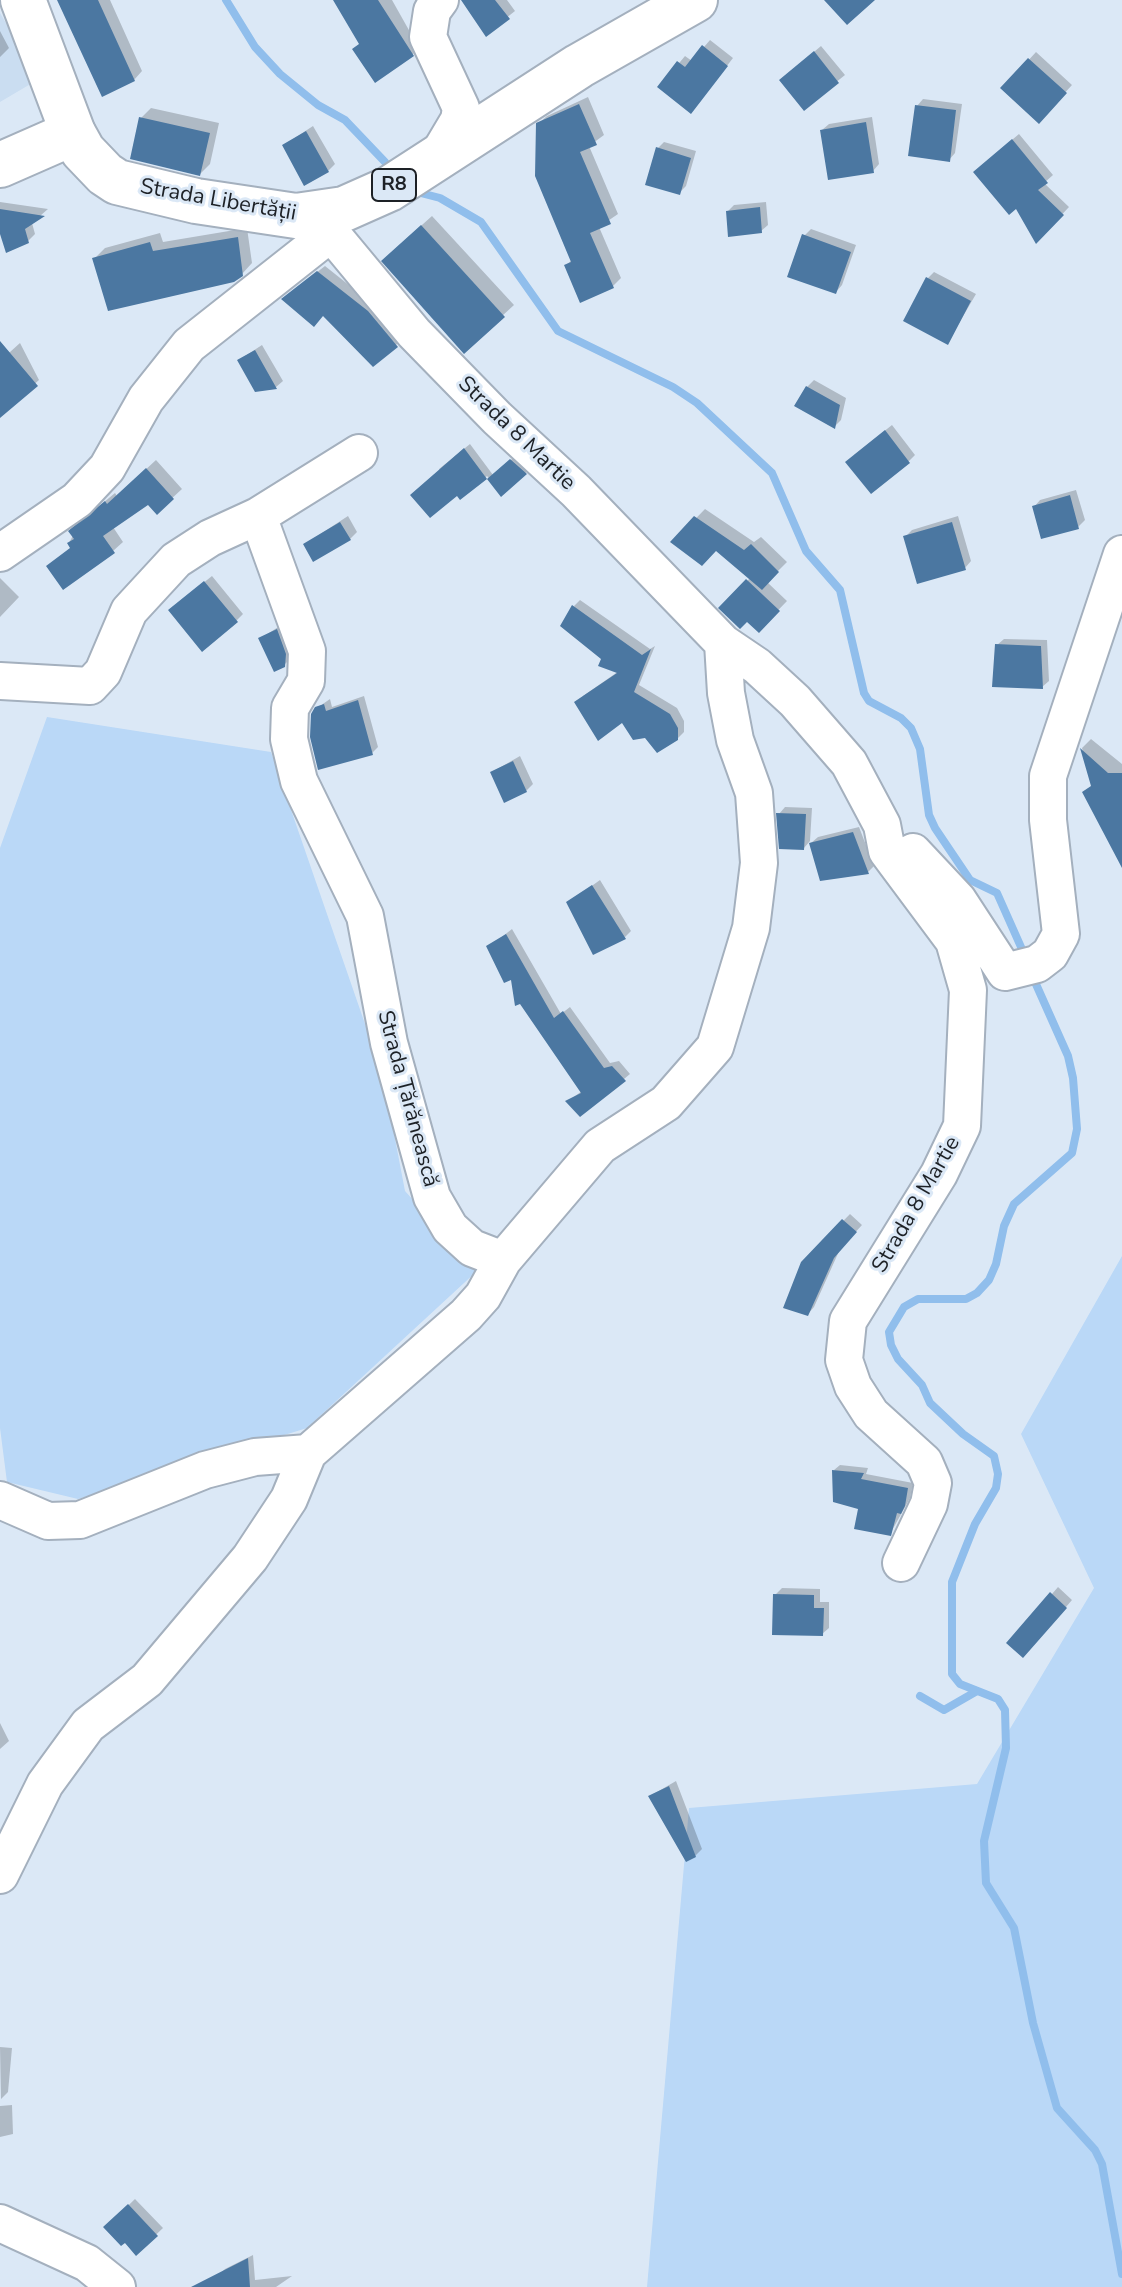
<!DOCTYPE html>
<html>
<head>
<meta charset="utf-8">
<style>
	body { margin:0 }
	canvas { display:block; background:#dbe8f6 }
</style>
</head>
<body>
<canvas width="1122" height="2287"></canvas>
<script>
const c = document.querySelector('canvas').getContext('2d');
c.lineJoin = 'round';
function paint(path, color) {
  c.fillStyle = color;
  c.fill(path, 'evenodd');
}
function toPath(rows) {
  const path = new Path2D();
  for (const r of rows) {
    path.moveTo(r[0], r[1]);
    for (let i = 2; i < r.length; i += 2) path.lineTo(r[i], r[i + 1]);
  }
  return path;
}
function strokePath(path, color, width, dash) {
  c.strokeStyle = color;
  c.lineWidth = width;
  c.lineCap = dash ? 'butt' : 'round';
  c.setLineDash(dash || []);
  c.stroke(path);
}
function label(font, color, halo, rows, align = 'center') {
  c.font = font + ' "Nunito Sans",sans-serif';
  c.lineWidth = 6;
  c.setLineDash([]);
  c.textBaseline = 'middle';
  c.strokeStyle = halo;
  c.fillStyle = color;
  for (const [text, x, y, turn = 0] of rows) {
    c.save();
    c.translate(x, y);
    c.rotate((+turn || 0) * Math.PI / 180);
    c.textAlign = isNaN(turn) ? turn : align;
    if (halo) c.strokeText(text, 0, 0);
    c.fillText(text, 0, 0);
    c.restore();
  }
}
paint(toPath([
	[0,13,39,79,0,102]
]), '#caddf1');
paint(toPath([
	[47,717,271,752,383,1076,405,1191,477,1271,307,1428,78,1499,7,1482,0,1428,0,848],
	[1122,1256,1122,2287,647,2287,689,1808,977,1784,1094,1588,1021,1434]
]), '#bad8f7');
paint(toPath([
	[63,0,110,0,142,71,134,80],
	[335,0,392,0,419,48,412,55,361,43],
	[462,0,507,0,515,11,486,34],
	[0,31,9,48,0,57],
	[710,40,733,58,697,105,660,86,685,56,692,61],
	[821,46,845,75,804,108,788,74],
	[1036,52,1072,85,1039,121,1003,88],
	[588,97,604,135,589,146,618,214,599,227,621,278,613,286,566,265,572,260,538,124,547,116],
	[923,99,962,104,955,153,949,160,917,106],
	[151,108,219,123,210,164,200,174,141,118],
	[872,117,879,164,873,171,822,130,829,124],
	[313,126,335,164,328,171,284,145],
	[1019,134,1053,175,1044,183,1069,207,1037,241,1016,206,982,165],
	[664,142,696,151,686,186,679,193,658,148],
	[766,202,768,225,761,231,728,211,734,205],
	[0,203,0,202,48,209,32,223,35,234,28,241,0,227],
	[432,216,514,305,464,351,394,250],
	[247,228,252,263,242,274,95,258,105,248,160,233,163,242],
	[811,229,856,245,842,285,836,292,804,236],
	[325,266,374,305,403,339,373,364,324,314,290,293],
	[934,272,976,294,948,342,928,278],
	[20,343,39,380,0,415,0,361],
	[262,345,283,381,276,387,256,390,239,360],
	[814,380,846,398,841,420,835,426,807,387],
	[892,425,915,455,909,461,854,455],
	[470,444,493,475,518,454,532,467,502,494,487,476,461,498,439,469],
	[156,460,182,489,157,512,148,502,113,527,123,542,113,551,48,566,72,547,69,543,80,522,115,493,117,496],
	[1076,490,1085,520,1078,527,1034,507,1040,500],
	[705,509,754,542,761,537,787,562,767,582,787,601,759,630,747,619,721,608,751,577,716,548,673,542],
	[348,516,357,532,350,539,305,544],
	[958,516,971,561,965,568,905,537,912,530],
	[212,576,243,614,236,621,177,604],
	[0,578,19,597,0,617],
	[580,600,650,649,655,646,639,685,677,708,684,721,684,732,677,739,646,736,583,696,619,671,604,658,574,606],
	[283,624,291,658,284,665,261,638],
	[1004,639,1047,640,1049,681,1042,687,997,645],
	[364,696,378,747,372,753,317,708,330,699,332,707],
	[1091,739,1122,764,1122,843,1093,785,1082,748],
	[520,756,533,784,526,791,492,772],
	[785,807,812,808,810,841,804,848,779,814],
	[859,827,874,866,868,872,811,843,818,837],
	[600,880,631,931,625,937,568,903],
	[512,929,561,1014,570,1007,610,1063,619,1061,630,1074,624,1079,568,1101,582,1091,512,977,489,947],
	[850,1214,862,1225,840,1249,814,1307,808,1314,802,1263],
	[840,1465,868,1468,866,1474,913,1483,910,1498,890,1534,860,1507,834,1470],
	[1058,1587,1072,1600,1030,1649,1052,1594],
	[782,1588,820,1589,820,1602,829,1602,829,1628,822,1634,775,1595],
	[0,1723,9,1741,0,1749],
	[676,1781,702,1849,695,1856,650,1796],
	[0,2047,12,2048,8,2092,1,2099],
	[12,2105,13,2134,0,2137,0,2106],
	[135,2199,163,2228,137,2253,106,2227],
	[253,2255,255,2280,292,2276,276,2287,205,2287,225,2269]
]), '#0003');
strokePath(toPath([
	[226,0,255,47,280,74,318,105,345,120,385,162],
	[413,191,440,198,481,222,558,331,673,387,697,403,772,473,806,551,840,590,864,693,869,701,901,718,911,728,920,749,929,815,935,828,970,880,997,893,1025,956],
	[1031,973,1068,1056,1073,1078,1077,1129,1072,1153,1014,1204,1004,1226,996,1264,989,1280,977,1293,966,1299,918,1299,904,1307,889,1332,891,1345,898,1359,922,1385,930,1403,963,1434,994,1456,998,1474,996,1488,975,1524,952,1582,952,1674,960,1684,998,1699,1005,1710,1006,1748,984,1841,986,1883,1014,1928,1033,2023,1057,2108,1095,2150,1102,2164,1122,2274],
	[920,1696,944,1710,977,1691]
]), '#90beec', 8);
paint(toPath([
	[57,0,98,0,135,81,102,97],
	[333,0,378,0,414,56,375,83,352,49,359,44],
	[461,0,495,0,510,19,486,37],
	[824,0,875,0,847,25],
	[702,45,728,66,691,114,657,87,677,61,685,67],
	[814,51,839,83,804,111,779,80],
	[1028,58,1067,93,1039,124,1000,88],
	[579,104,597,145,580,152,611,224,590,233,614,288,580,303,564,265,571,262,535,176,536,123],
	[915,105,956,110,950,162,908,156],
	[139,117,210,133,200,176,130,159],
	[866,122,874,173,828,180,820,130],
	[306,131,329,172,304,186,282,145],
	[1012,139,1048,183,1038,190,1064,215,1036,244,1016,209,1009,215,973,172],
	[656,147,691,158,680,195,645,185],
	[760,207,762,233,728,237,726,211],
	[0,209,45,216,25,229,29,243,6,253,0,234],
	[421,225,505,317,464,354,381,261],
	[802,234,851,252,836,294,787,277],
	[238,237,243,276,234,282,108,311,92,258,150,242,153,251],
	[317,271,368,311,398,347,373,367,323,316,314,327,281,299],
	[926,277,971,301,948,345,903,321],
	[0,341,38,386,0,418],
	[255,350,277,389,255,392,237,360],
	[806,386,840,405,835,429,794,406],
	[885,430,910,463,871,494,845,462],
	[464,448,487,479,460,500,457,496,430,518,410,495],
	[510,459,527,474,501,497,487,479],
	[146,468,174,499,157,515,148,505,103,536,115,553,63,590,46,566,70,548,67,543,74,539,68,531,105,501,107,504],
	[1070,495,1079,529,1041,539,1032,506],
	[694,516,744,550,751,544,779,572,762,590,716,551,702,566,670,542],
	[340,522,351,540,313,562,303,544],
	[952,522,966,570,917,584,903,536],
	[746,579,780,611,759,633,747,622,740,629,718,608],
	[204,581,238,622,202,652,168,610],
	[572,605,642,655,651,649,634,692,670,714,678,728,678,740,657,753,645,738,633,740,622,723,598,741,574,702,617,673,598,666,601,659,560,626],
	[277,629,286,654,285,667,274,672,258,638],
	[995,644,1041,646,1043,689,992,687],
	[358,700,373,755,318,770,310,737,311,714,315,707,324,704,326,711],
	[1080,748,1108,773,1122,773,1122,868,1082,792,1091,786],
	[513,761,527,792,504,803,490,772],
	[776,813,806,814,804,850,779,849],
	[853,832,869,874,820,881,809,843],
	[592,885,626,939,593,955,566,902],
	[506,934,554,1018,563,1011,604,1068,612,1066,626,1081,580,1117,565,1101,581,1093,520,1004,515,1006,511,980,504,983,486,946],
	[842,1219,857,1232,834,1258,808,1316,783,1308,801,1262],
	[832,1470,864,1473,861,1479,908,1488,905,1506,901,1514,897,1513,891,1536,854,1529,858,1509,833,1502],
	[1050,1592,1067,1608,1023,1658,1006,1643],
	[773,1594,814,1595,814,1608,824,1608,823,1636,772,1635],
	[669,1786,696,1857,686,1862,648,1796],
	[128,2204,158,2236,136,2256,125,2243,121,2246,103,2227],
	[248,2258,250,2287,191,2287]
]), '#4b77a1');
const minor = toPath([
	[437,157,459,120,461,108,428,37,432,11,440,0],
	[321,214,331,233,414,333,497,418,576,491,723,643,757,666,795,701,849,763,882,825,887,851,954,941,968,990,962,1126,939,1174,848,1321,844,1360,853,1386,871,1414,924,1462,933,1483,929,1504,901,1563],
	[258,516,307,651,306,681,290,708,289,739,299,781,365,916,389,1043,432,1197,450,1228,472,1248,503,1260],
	[0,553,77,500,107,468,146,399,189,345,331,233],
	[0,681,90,686,103,672,129,611,176,560,210,538,258,516,359,453],
	[913,852,958,900,1005,972,1037,964,1050,954,1061,934,1048,820,1048,776,1122,554],
	[0,1500,48,1521,80,1520,205,1470,255,1457,308,1453,466,1315,483,1296,503,1260,600,1146,666,1103,715,1047,751,928,759,863,754,793,735,740,726,693,723,643],
	[0,1875,45,1784,88,1725,147,1680,250,1558,289,1499,308,1453],
	[0,2223,87,2263,117,2287]
]);
const major = toPath([
	[0,165,73,133]
]);
const highway = toPath([
	[23,0,73,133,83,151,105,174,117,182,196,201,296,216,344,209,389,189,579,66,695,0]
]);
strokePath(minor, '#a4b0be', 40);
strokePath(major, '#a4b0be', 48);
strokePath(highway, '#a4b0be', 48);
strokePath(minor, '#fff', 36);
strokePath(major, '#fff', 44);
strokePath(highway, '#fff', 44);
for (const [x, y, w] of [
	[394,185,44]
]) {
  const box = new Path2D();
  box.roundRect(x - w / 2, y - 16, w, 32, 6);
  c.fillStyle = '#dbe8f6';
  c.fill(box);
  strokePath(box, '#1d2126', 2);
}
label('bold 20px', '#1d2126', null, [
	["R8",394,185]
]);
label('22px', '#1d2126', '#dbe8f6', [
	["Strada Libertății",218,201,10],
	["Strada 8 Martie",516,434,44],
	["Strada Țărănească",407,1099,75],
	["Strada 8 Martie",917,1205,-60]
]);
</script>
</body>
</html>
